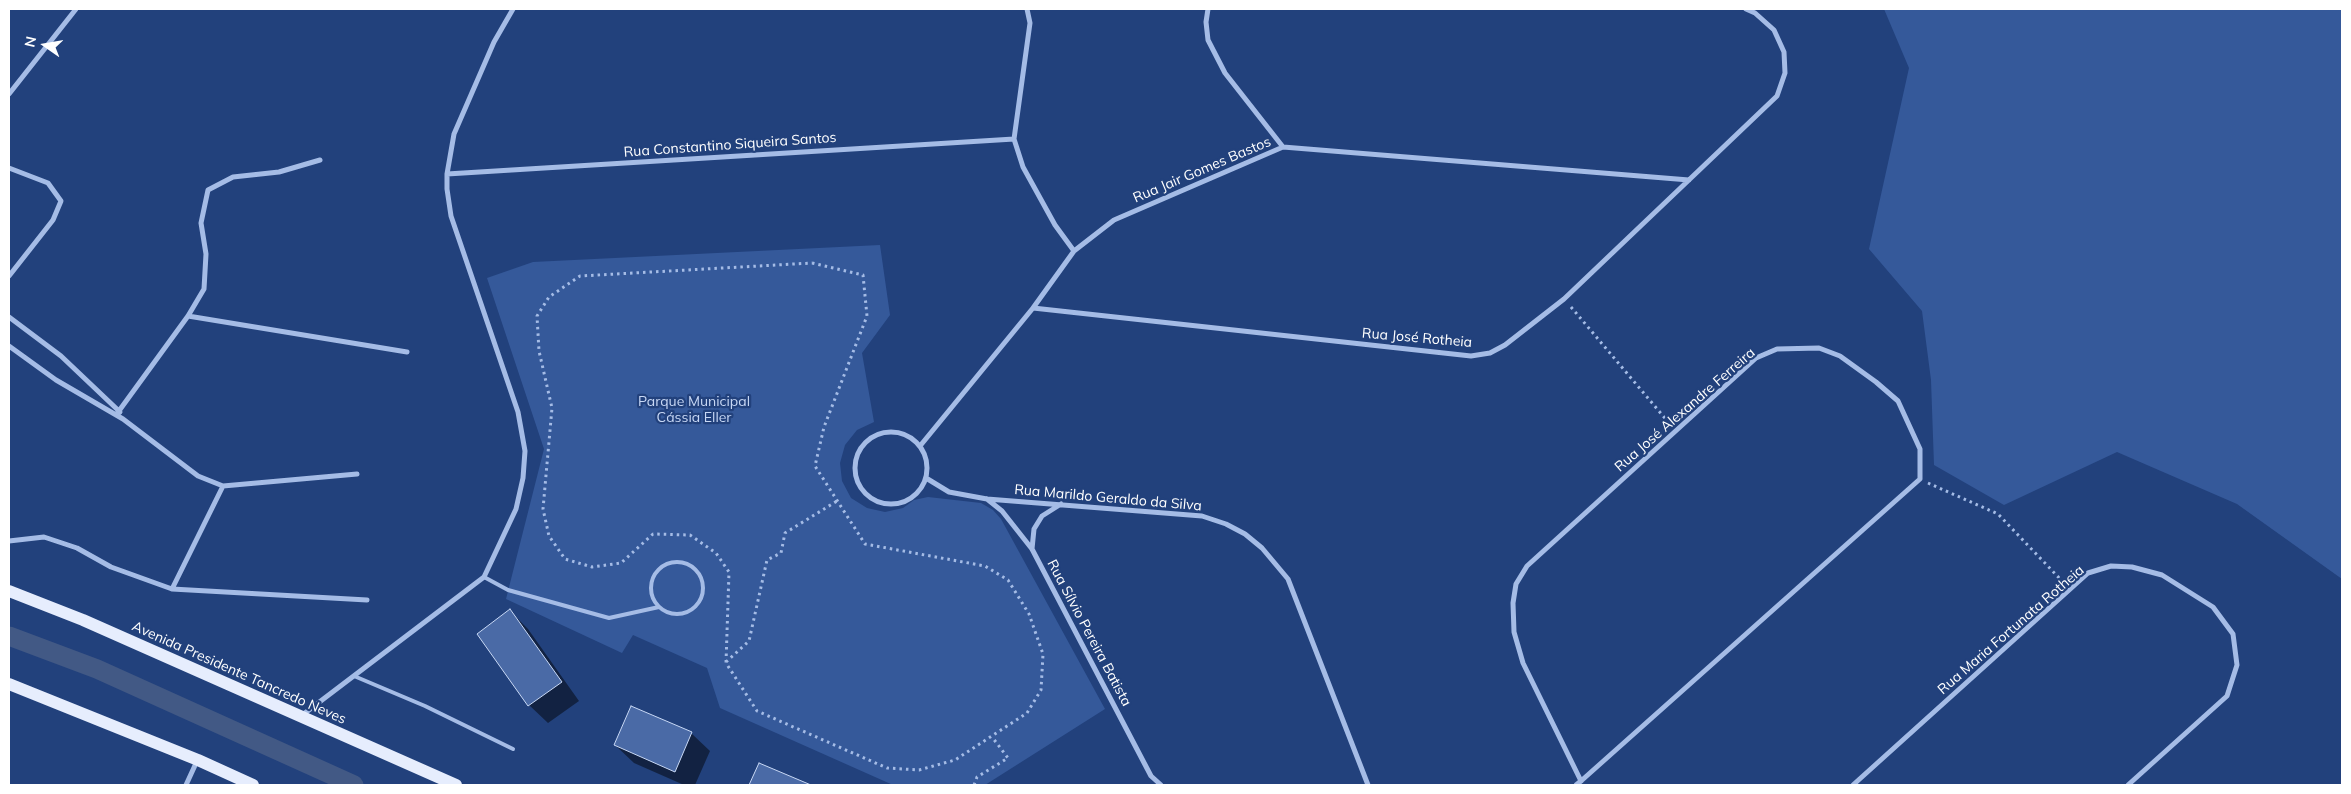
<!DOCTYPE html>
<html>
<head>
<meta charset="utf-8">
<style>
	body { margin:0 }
	#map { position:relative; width:2351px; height:794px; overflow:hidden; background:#22417c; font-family:Mulish,sans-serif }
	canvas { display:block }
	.frame { position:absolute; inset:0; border:10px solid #fff; pointer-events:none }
	.north { position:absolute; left:20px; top:20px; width:50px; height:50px; -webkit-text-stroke:4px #22417c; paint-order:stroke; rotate:283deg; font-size:14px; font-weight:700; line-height:20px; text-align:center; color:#fff }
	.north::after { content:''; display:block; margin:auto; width:18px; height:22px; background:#fff; clip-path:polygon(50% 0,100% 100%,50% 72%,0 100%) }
</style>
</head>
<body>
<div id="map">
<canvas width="2351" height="794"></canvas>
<div class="frame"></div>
<div class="north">N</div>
</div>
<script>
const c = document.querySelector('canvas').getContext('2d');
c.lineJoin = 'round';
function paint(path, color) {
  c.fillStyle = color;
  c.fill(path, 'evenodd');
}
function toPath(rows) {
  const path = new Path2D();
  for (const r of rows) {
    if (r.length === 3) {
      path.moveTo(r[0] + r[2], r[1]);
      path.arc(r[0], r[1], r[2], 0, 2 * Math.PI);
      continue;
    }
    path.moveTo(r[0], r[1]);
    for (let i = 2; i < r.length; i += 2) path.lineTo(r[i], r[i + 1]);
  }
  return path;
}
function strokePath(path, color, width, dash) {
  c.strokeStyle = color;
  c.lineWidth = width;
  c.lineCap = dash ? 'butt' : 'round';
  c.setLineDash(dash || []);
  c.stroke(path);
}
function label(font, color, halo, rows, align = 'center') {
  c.font = font + ' Mulish,sans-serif';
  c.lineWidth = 4.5;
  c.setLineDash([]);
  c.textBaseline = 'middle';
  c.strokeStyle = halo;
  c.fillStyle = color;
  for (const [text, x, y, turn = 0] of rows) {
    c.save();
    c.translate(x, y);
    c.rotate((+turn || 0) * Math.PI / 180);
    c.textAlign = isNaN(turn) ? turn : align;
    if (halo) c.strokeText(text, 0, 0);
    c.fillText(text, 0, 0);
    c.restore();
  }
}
paint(toPath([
	[1884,9,2342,9,2342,579,2237,504,2117,452,2004,505,1934,465,1931,380,1922,311,1869,249,1909,68],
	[880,245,890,315,862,353,874,422,857,430,845,445,840,463,842,481,851,498,867,508,885,512,903,508,914,500,928,497,981,503,993,510,1001,519,1105,709,985,785,893,785,720,708,707,668,633,635,622,653,506,599,544,449,487,278,533,262]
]), '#35599a');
paint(toPath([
	[510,611,528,629,579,701,548,723,529,705],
	[691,733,710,751,695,785,684,785,634,763,615,745],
	[759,765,807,785,751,785]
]), '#0007');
strokePath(toPath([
	[9,636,97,669,354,785]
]), '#425985', 19);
const building = toPath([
	[510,609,562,682,528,706,477,634,510,609],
	[631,706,692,732,675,772,614,745,631,706],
	[759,763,811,785,749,785,759,763]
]);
paint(building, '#4a6aa6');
strokePath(building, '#c8d8f5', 1);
strokePath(toPath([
	[812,263,863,275,867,316,824,427,815,466,865,544,985,566,1008,580,1029,614,1043,654,1041,690,1027,713,955,760,919,770,887,768,757,711,726,663,729,572,716,553,690,535,653,534,621,563,592,567,565,559,549,536,543,509,552,408,539,351,537,316,549,297,580,276,812,263],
	[1571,307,1669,423],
	[1928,483,1998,514,2063,582],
	[726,662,749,641,767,560,781,553,785,533,837,501],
	[974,785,977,777,1008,758,992,737]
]), '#a5bce6', 3, [2.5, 4]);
strokePath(toPath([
	[677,588,26],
	[484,577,508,590,609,618,659,607],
	[354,676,425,706,513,749]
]), '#a5bce6', 4);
strokePath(toPath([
	[1027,9,1030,23,1014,139,1023,167,1055,225,1074,251],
	[1208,9,1206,22,1208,40,1225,73,1283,147],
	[9,94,76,9],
	[9,168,48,183,61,201,53,220,9,276],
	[447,174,1014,139],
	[1033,308,1471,356,1490,353,1505,345,1564,299,1777,96,1785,73,1784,52,1774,30,1755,13,1746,9],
	[188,316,407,352],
	[9,317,61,356,120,412],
	[9,346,56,380,123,419,198,476,223,486,357,474],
	[116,415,188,316,204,289,206,254,201,223,208,190,233,177,279,172,320,160],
	[891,468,36],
	[920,446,1033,308,1074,251,1114,220,1283,147,1689,180],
	[926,478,949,492,987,499,1202,516,1226,524,1245,534,1262,548,1288,579,1368,785],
	[987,499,1002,511,1032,549,1151,776,1161,785],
	[9,541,44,537,77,548,111,567,172,589,367,600],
	[1032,549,1034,529,1042,516,1061,504],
	[172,589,223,486],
	[301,716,484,577,516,509,523,478,525,451,518,412,451,216,447,189,447,174,454,134,494,42,513,9],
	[186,785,197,761],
	[1576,785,1581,781,1920,479,1920,449,1898,401,1876,382,1840,356,1819,348,1777,349,1756,358,1527,566,1516,584,1513,603,1514,632,1523,663,1581,781],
	[1853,785,2088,573,2111,566,2132,567,2162,575,2213,607,2233,634,2237,665,2227,696,2128,785]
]), '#a5bce6', 5);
strokePath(toPath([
	[9,591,83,620,456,785],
	[9,684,198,760,253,785]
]), '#e6edfd', 12);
label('14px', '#fff', '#22417c', [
	["Rua Constantino Siqueira Santos",730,145,-4],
	["Rua Jair Gomes Bastos",1202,170,-23],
	["Rua José Rotheia",1417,338,5],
	["Rua José Alexandre Ferreira",1685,410,-41],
	["Rua Marildo Geraldo da Silva",1108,498,5],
	["Rua Maria Fortunata Rotheia",2011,630,-41],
	["Rua Sílvio Pereira Batista",1089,633,62],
	["Avenida Presidente Tancredo Neves",239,673,24]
]);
label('14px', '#c8d8f5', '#22417c', [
	["Parque Municipal",694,402],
	["Cássia Eller",694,418]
]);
</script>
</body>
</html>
